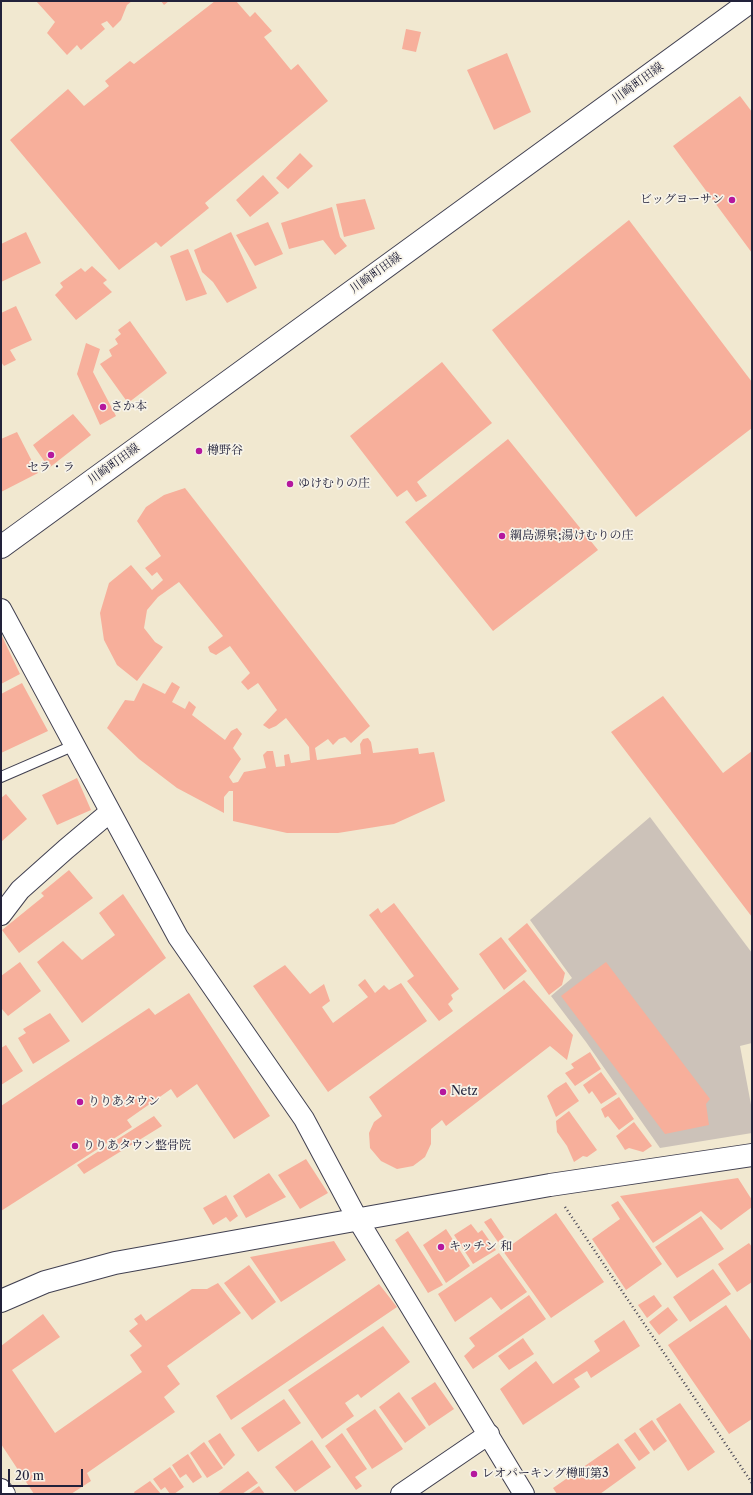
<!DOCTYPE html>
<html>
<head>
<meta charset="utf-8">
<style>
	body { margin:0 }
	#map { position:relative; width:753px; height:1495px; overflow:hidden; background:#f1e8d0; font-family:"Libre Caslon Text",serif }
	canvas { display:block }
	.frame { position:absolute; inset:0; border:2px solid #22223b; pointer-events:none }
	.scale { position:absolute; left:8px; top:1469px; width:75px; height:18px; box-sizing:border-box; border:2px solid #22223b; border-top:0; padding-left:5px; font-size:12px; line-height:14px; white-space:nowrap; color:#22223b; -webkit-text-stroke:3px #f7f3e8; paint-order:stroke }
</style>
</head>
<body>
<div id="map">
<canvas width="753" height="1495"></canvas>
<div class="frame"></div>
<div class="scale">20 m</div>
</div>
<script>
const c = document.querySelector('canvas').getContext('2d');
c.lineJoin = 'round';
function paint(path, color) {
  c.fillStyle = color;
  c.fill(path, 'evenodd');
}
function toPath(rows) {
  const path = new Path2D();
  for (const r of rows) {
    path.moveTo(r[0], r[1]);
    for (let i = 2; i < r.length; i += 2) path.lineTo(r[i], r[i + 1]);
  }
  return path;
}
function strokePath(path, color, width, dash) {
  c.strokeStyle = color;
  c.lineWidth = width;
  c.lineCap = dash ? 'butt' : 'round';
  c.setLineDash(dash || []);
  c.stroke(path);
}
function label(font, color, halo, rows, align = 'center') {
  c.font = font + ' "Libre Caslon Text","Noto Serif JP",serif';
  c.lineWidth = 3.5;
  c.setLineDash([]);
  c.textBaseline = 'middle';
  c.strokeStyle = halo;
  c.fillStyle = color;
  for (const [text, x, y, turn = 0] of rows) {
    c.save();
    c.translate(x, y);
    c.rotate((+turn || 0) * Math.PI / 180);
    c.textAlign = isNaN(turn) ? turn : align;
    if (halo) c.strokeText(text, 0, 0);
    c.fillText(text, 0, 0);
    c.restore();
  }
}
paint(toPath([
	[650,817,752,953,752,1043,740,1046,752,1110,752,1133,660,1148,586,1042,551,996,572,978,530,920]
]), '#ccc2b9');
paint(toPath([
	[36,1,132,1,127,5,121,20,113,28,107,21,101,24,105,29,81,50,77,45,67,55,47,33,55,22],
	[161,1,169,1,164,5],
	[215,1,236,1,250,17,255,12,272,31,264,37,291,70,298,64,328,101,205,203,209,208,161,247,156,242,119,270,10,140,68,89,84,106,109,86,105,81,130,61,134,64],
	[406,29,421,32,416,52,402,49],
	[507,53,531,112,494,130,467,70],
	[740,96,752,112,752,253,673,146],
	[300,153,313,166,288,189,276,178],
	[263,175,279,193,250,217,236,200],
	[365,199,375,229,344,237,336,204],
	[332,207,340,237,347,246,335,255,323,240,289,249,281,223],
	[629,220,752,382,752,428,636,517,492,330],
	[268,222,283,254,255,266,236,235],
	[26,232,41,263,1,282,1,244],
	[231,232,257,288,227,303,213,282,202,272,194,250],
	[188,249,207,294,186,301,170,256],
	[92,266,107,280,103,283,112,292,76,320,55,295,63,287,60,283,81,268,85,272],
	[16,306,32,340,10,350,16,360,4,366,1,362,1,313],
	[130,321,167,373,128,403,100,364,112,356,109,350,118,344,115,339,121,334,118,330],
	[86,343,100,349,93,372,116,416,100,425,77,374],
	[442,362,492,423,417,482,427,496,416,502,407,490,397,497,350,436],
	[73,414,91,435,49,468,33,445],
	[17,432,38,473,1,492,1,439],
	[508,439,598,550,493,631,405,522],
	[185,488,370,726,351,743,345,737,339,739,333,745,328,739,315,748,317,760,361,754,360,744,363,739,368,738,371,742,373,753,418,748,419,754,434,752,445,801,394,824,338,833,287,833,233,821,233,791,229,791,224,797,224,813,177,788,139,759,107,728,125,700,134,701,143,683,165,694,172,682,180,687,172,702,185,709,189,701,196,707,192,715,225,740,231,731,237,728,242,734,233,748,241,759,229,777,233,783,238,782,244,772,266,768,263,755,267,751,273,751,276,767,285,766,284,755,289,754,291,763,310,760,309,747,286,718,276,726,269,729,263,725,277,710,258,683,248,690,241,682,250,673,230,646,216,655,210,652,208,647,223,636,179,582,158,597,147,610,144,628,155,642,163,647,137,681,117,665,104,640,100,613,109,583,131,565,152,590,163,580,157,572,152,576,145,568,161,556,137,521,146,507,164,495],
	[1,634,20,674,1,684],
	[22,683,48,731,1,753,1,694],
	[663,696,723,773,752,751,752,917,611,732],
	[77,778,91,810,57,825,42,795],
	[6,794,27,819,1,842,1,798],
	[69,870,93,898,19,953,2,930,44,896,41,893],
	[123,894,166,958,82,1023,37,962,63,941,82,960,115,935,99,913],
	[394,903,459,989,451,995,453,999,448,1004,453,1011,439,1021,407,981,414,976,369,915,378,908,381,913],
	[527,923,565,973,562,985,549,995,508,939],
	[501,937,527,971,504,990,479,954],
	[20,962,41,991,8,1016,1,1008,1,976],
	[606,962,710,1099,706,1104,709,1125,665,1134,561,996],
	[285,965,310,994,324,984,330,1001,322,1007,333,1023,368,997,358,985,365,979,375,993,384,985,389,990,401,983,427,1021,328,1092,253,986],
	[524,980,573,1035,567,1060,550,1046,446,1126,442,1120,431,1129,431,1144,425,1157,413,1166,397,1169,381,1161,370,1148,369,1133,374,1122,382,1116,369,1097],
	[189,993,270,1116,234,1139,197,1084,177,1098,171,1089,127,1120,132,1127,1,1211,1,1106,149,1008,155,1015],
	[50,1013,70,1041,33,1064,18,1038,26,1033,23,1029],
	[6,1045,23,1071,1,1085,1,1048],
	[590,1052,601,1069,575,1086,565,1073,574,1068,571,1064],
	[601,1072,617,1094,601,1104,592,1091,589,1094,583,1085],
	[566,1082,579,1101,556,1117,547,1096,555,1089],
	[619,1097,634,1119,619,1130,608,1116,605,1118,601,1109],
	[569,1111,597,1150,587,1157,583,1156,574,1162,567,1146,557,1132,556,1121],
	[154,1116,162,1126,84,1174,77,1165],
	[634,1122,652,1146,643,1152,629,1148,625,1150,616,1136],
	[306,1159,328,1193,300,1209,278,1175],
	[269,1173,286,1197,246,1218,233,1196],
	[738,1178,752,1200,752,1207,721,1230,701,1211,653,1243,620,1196],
	[226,1195,238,1216,230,1222,226,1217,213,1225,203,1208],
	[618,1201,662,1264,626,1290,592,1239,620,1219,611,1205],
	[556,1213,604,1282,551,1318,503,1251],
	[701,1216,724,1249,677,1278,655,1247],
	[491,1218,504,1237,498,1242,484,1222],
	[471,1224,478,1233,482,1230,496,1250,473,1264,454,1235],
	[446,1229,470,1266,446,1283,423,1245],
	[408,1231,443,1285,428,1293,395,1240],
	[334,1241,346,1260,281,1302,250,1257],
	[749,1243,752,1247,752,1282,737,1292,718,1264],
	[499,1253,527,1292,501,1310,491,1297,455,1322,438,1294],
	[249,1265,276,1302,252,1320,224,1283],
	[713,1269,731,1294,690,1322,673,1297],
	[218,1283,241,1313,167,1366,180,1384,164,1397,175,1412,87,1473,91,1481,71,1494,34,1494,1,1444,1,1346,43,1314,60,1337,12,1370,55,1433,142,1372,130,1355,142,1346,129,1331,138,1324,134,1319,141,1314,146,1321,192,1289,207,1289],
	[379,1284,397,1307,231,1420,216,1396],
	[529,1295,546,1319,473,1369,464,1356,475,1346,469,1338],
	[654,1295,662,1306,647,1318,638,1305],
	[726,1305,752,1342,752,1419,729,1434,668,1345],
	[668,1307,678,1320,659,1335,649,1322],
	[624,1320,640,1346,591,1378,587,1371,574,1379,580,1387,523,1425,500,1389,536,1361,553,1384,600,1351,594,1341],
	[383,1326,410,1362,361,1398,358,1394,345,1403,354,1416,322,1439,288,1390],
	[523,1338,534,1354,509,1370,498,1356],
	[435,1382,454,1409,429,1426,411,1398],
	[399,1392,426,1428,405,1443,379,1407],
	[284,1399,301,1423,258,1452,241,1428],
	[680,1403,715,1452,688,1471,656,1419],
	[375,1409,403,1449,372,1469,346,1429],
	[652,1420,667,1441,654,1451,639,1429],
	[635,1432,650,1453,639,1461,624,1440],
	[220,1433,235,1455,224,1466,208,1441],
	[342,1433,367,1469,355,1477,362,1486,356,1490,325,1446],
	[312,1440,331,1467,295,1492,275,1467],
	[204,1442,223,1468,207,1478,190,1453],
	[618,1443,636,1468,600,1494,557,1494,553,1488],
	[188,1454,202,1477,193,1483,186,1474,180,1478,172,1465],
	[170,1467,184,1487,174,1494,170,1494,165,1487,161,1490,153,1479],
	[248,1471,258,1483,242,1494,217,1494],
	[150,1481,161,1494,135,1494,134,1492],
	[259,1486,265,1494,248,1494]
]), '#f7af9b');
const lane = toPath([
	[1,777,75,745]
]);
const street = toPath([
	[1,609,178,937,304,1119,358,1220,524,1494],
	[1,915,20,890,66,849,110,812],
	[1,1489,5,1494],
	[401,1494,489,1434]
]);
const secondary = toPath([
	[1,547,751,1],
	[1,1301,45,1282,115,1263,550,1185,752,1155]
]);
strokePath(lane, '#414051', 12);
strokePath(street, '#414051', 22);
strokePath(secondary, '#414051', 24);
strokePath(toPath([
	[565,1207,752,1483]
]), '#414051', 2.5, [1, 3]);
strokePath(lane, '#fff', 10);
strokePath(street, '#fff', 20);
strokePath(secondary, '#fff', 22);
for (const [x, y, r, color] of [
	[732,200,4,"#b5179e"],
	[103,407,4,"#b5179e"],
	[199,451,4,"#b5179e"],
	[51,455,4,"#b5179e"],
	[290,484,4,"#b5179e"],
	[502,536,4,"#b5179e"],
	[443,1092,4,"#b5179e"],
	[80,1102,4,"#b5179e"],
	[75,1146,4,"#b5179e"],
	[441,1247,4,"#b5179e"],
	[474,1474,4,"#b5179e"]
]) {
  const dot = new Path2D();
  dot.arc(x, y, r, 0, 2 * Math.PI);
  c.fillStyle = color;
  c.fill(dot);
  strokePath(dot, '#f7f3e8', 1.5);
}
label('12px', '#22223b', '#f7f3e8', [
	["川崎町田線",638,83,-36],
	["川崎町田線",376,273,-36],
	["川崎町田線",114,464,-36]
]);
label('12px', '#22223b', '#f7f3e8', [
	["ビッグヨーサン",724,200,"right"],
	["さか本",111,407],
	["樽野谷",207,451],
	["セラ・ラ",51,468,"center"],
	["ゆけむりの庄",298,484],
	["綱島源泉;湯けむりの庄",510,536],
	["Netz",451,1092],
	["りりあタウン",88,1102],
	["りりあタウン整骨院",83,1146],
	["キッチン 和",449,1247],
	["レオパーキング樽町第3",482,1474]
], 'left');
</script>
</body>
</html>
